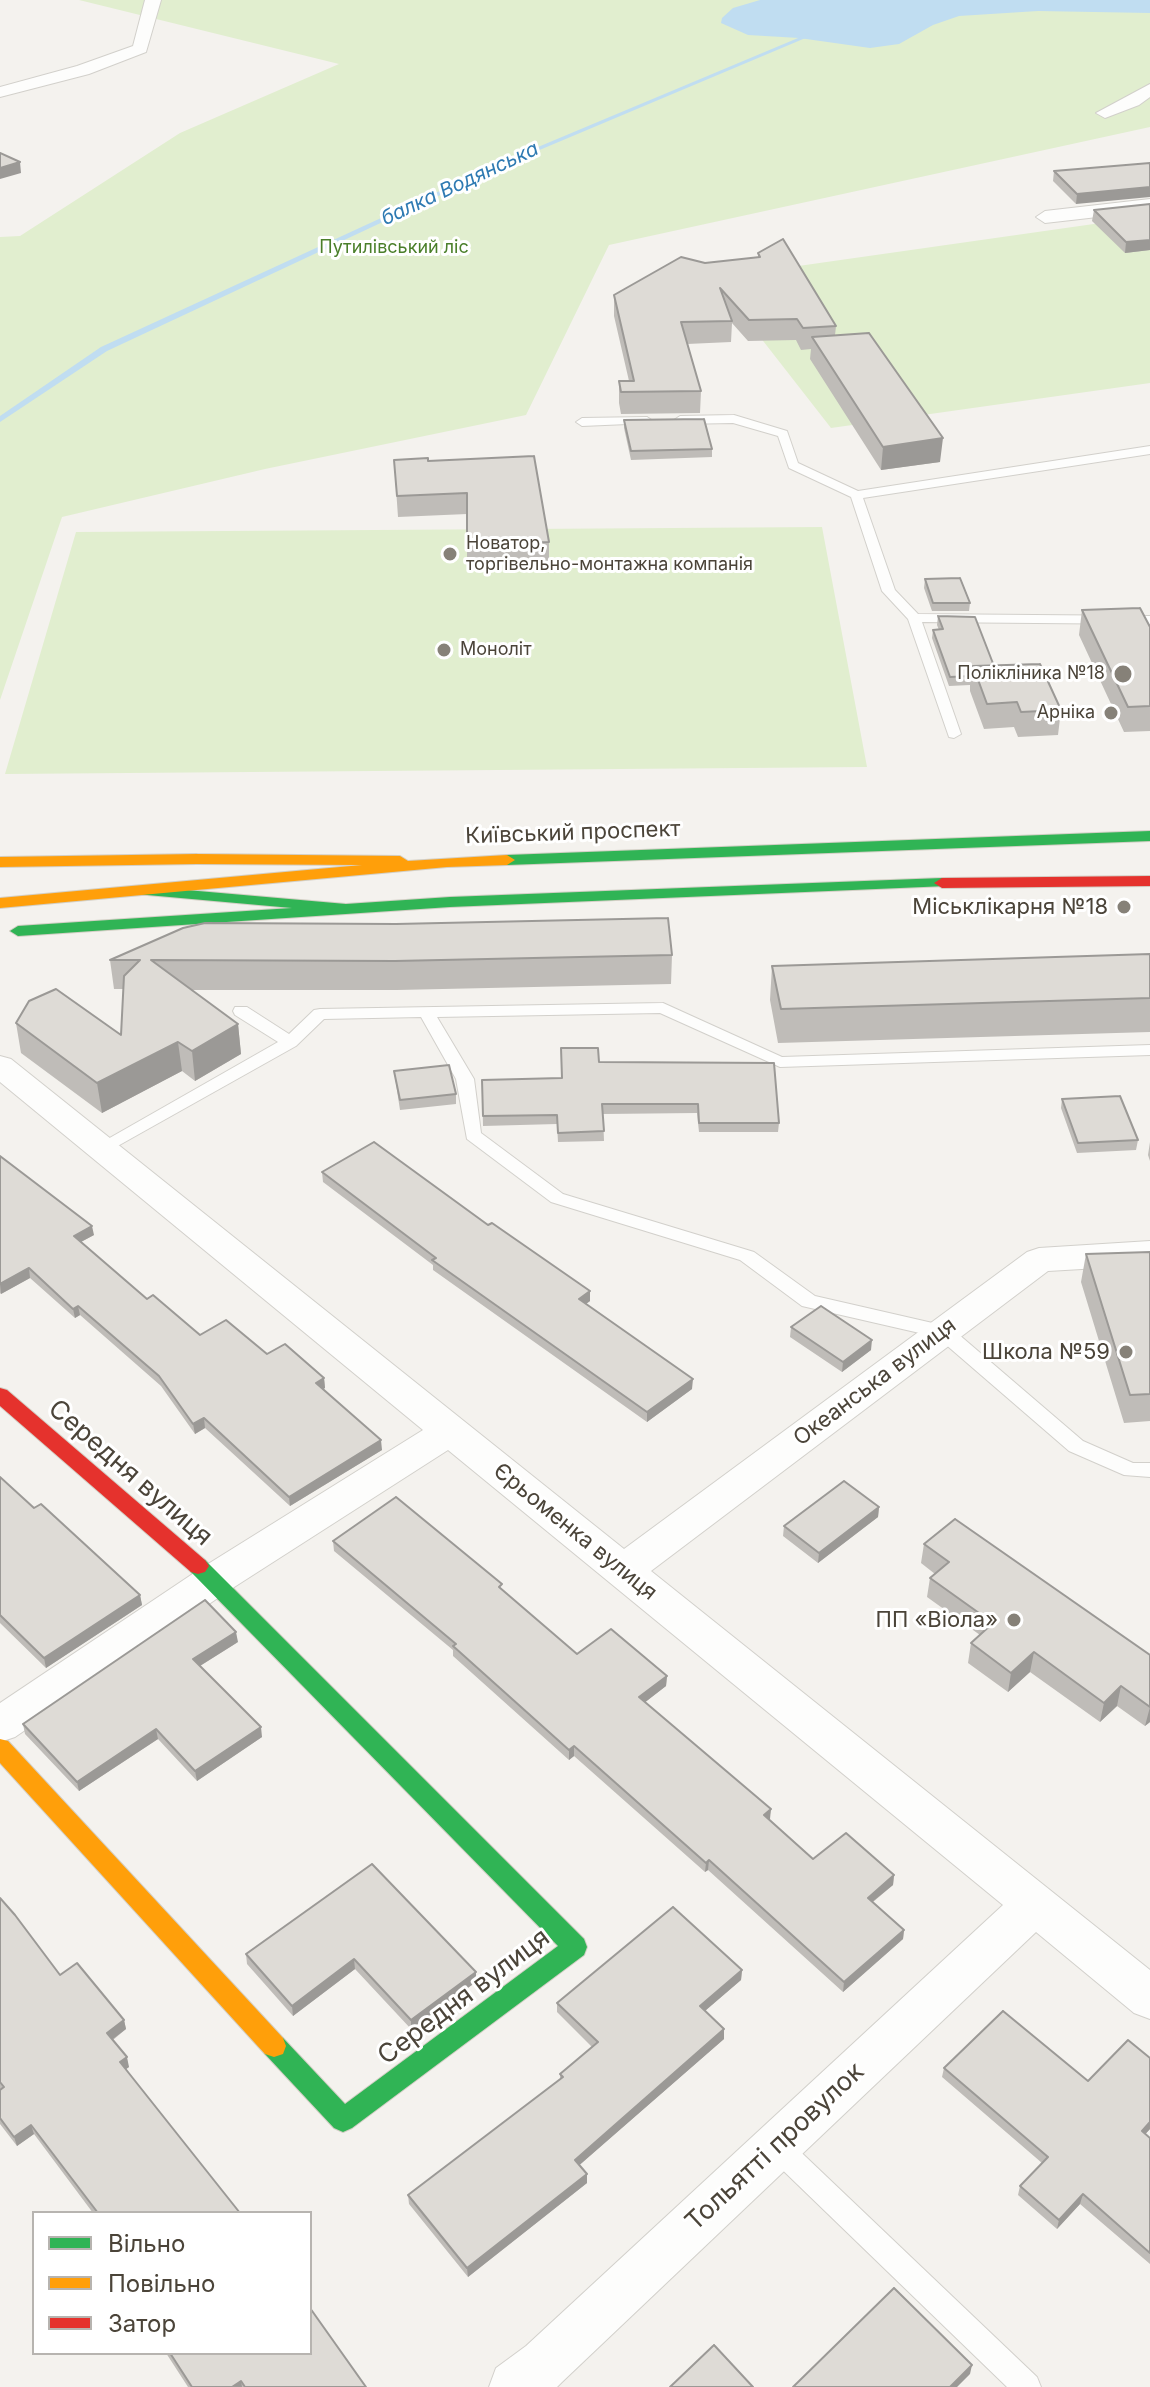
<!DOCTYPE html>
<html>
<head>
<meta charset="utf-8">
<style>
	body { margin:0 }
	#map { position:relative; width:1150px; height:2387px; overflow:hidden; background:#f4f2ee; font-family:Inter,sans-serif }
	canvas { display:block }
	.legend { position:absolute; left:32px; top:2211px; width:280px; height:144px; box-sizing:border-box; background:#fff; border:2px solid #b7b4b0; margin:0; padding:10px 14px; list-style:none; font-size:24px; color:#4b4439 }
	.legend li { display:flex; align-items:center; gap:16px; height:40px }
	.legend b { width:40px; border:2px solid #b7b4b0 }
</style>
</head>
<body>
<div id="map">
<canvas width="1150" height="2387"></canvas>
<ul class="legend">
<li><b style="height:10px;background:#30b455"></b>Вільно</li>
<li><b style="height:10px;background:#ff9f0a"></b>Повільно</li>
<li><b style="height:10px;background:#e5322d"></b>Затор</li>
</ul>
</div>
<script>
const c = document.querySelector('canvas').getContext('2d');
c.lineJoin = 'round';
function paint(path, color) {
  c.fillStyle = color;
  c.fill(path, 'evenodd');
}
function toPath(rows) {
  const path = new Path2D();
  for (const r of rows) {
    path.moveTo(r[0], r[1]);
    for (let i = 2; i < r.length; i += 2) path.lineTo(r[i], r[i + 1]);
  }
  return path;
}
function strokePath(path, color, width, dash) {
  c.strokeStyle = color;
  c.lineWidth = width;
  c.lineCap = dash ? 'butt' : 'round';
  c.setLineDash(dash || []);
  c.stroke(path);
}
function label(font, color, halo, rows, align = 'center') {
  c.font = font + ' Inter,sans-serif';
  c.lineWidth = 6;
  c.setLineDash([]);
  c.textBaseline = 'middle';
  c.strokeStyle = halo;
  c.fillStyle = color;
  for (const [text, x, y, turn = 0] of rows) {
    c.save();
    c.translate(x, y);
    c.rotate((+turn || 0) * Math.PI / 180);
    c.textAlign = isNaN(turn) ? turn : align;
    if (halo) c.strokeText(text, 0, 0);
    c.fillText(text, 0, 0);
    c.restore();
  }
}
paint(toPath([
	[79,0,1150,0,1150,127,609,245,526,415,265,469,62,517,0,700,0,237,20,236,180,133,339,64],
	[1150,216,1150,383,831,428,714,278],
	[822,527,867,767,5,774,76,532]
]), '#e1eecf');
paint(toPath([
	[760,0,1150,0,1150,13,1038,11,959,16,933,25,899,44,870,48,799,38,748,35,721,23,722,18,733,8]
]), '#c0ddf1');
paint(toPath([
	[810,33,815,34,511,162,107,351,0,422,0,416,101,347,507,160,810,33]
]), '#c0ddf1');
const lane = toPath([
	[734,415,787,431,798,463,858,491,1150,446,1150,454,863,498,895,590,918,614,1150,616,1150,624,922,622,961,734,954,738,949,737,908,619,882,591,851,497,789,468,778,436,733,423,680,424,674,420,680,416,734,415],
	[647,417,653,421,651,423,582,426,576,422,582,418,647,417],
	[663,1003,782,1057,1150,1045,1150,1055,780,1067,660,1013,437,1017,474,1079,481,1133,563,1194,754,1252,815,1296,950,1327,1083,1441,1133,1463,1150,1463,1150,1477,1124,1475,1069,1451,937,1337,802,1306,740,1260,551,1202,467,1139,456,1079,421,1017,324,1019,296,1046,107,1152,95,1152,92,1148,278,1042,235,1015,233,1011,235,1007,247,1007,289,1034,314,1010,320,1009,663,1003],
	[776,2134,785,2137,1037,2377,1041,2387,1007,2387,767,2155,763,2146,767,2137,776,2134]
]);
const street = toPath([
	[145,0,161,0,146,52,89,74,0,97,0,87,77,66,133,46,145,0],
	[1150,84,1150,97,1139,105,1105,118,1096,113,1150,84],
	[1150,199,1150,211,1045,223,1036,217,1045,211,1150,199],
	[0,1056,11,1059,624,1549,1027,1252,1039,1248,1150,1241,1150,1265,1048,1271,651,1571,1150,1970,1150,2019,1134,2013,1036,1932,562,2382,557,2387,489,2387,496,2368,526,2346,1003,1905,448,1450,228,1591,15,1737,0,1742,0,1703,200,1569,423,1430,0,1082,0,1056]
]);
const fast = toPath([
	[1150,831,1150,841,507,865,499,860,507,855,1150,831],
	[942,878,947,880,950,883,947,886,450,907,18,936,10,931,18,926,292,908,136,894,133,891,136,888,141,886,346,904,450,897,942,878],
	[198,1558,205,1560,584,1939,587,1947,584,1955,352,2128,343,2132,334,2128,265,2054,262,2046,265,2038,274,2035,283,2038,345,2104,558,1946,191,1572,187,1566,191,1560,198,1558]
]);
const slow = toPath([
	[197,854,400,856,408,861,507,855,515,860,507,865,447,867,0,908,0,898,362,865,197,864,0,867,0,857,197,854],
	[0,1739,8,1741,283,2038,286,2046,283,2054,274,2057,265,2054,0,1763,0,1739]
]);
const jam = toPath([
	[1150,876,1150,886,942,888,934,883,942,878,1150,876],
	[0,1388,7,1390,205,1560,209,1566,205,1572,198,1574,191,1572,0,1406,0,1388]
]);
strokePath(lane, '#d2d0cb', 2);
strokePath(street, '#d2d0cb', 2);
strokePath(fast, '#d3cfc5', 2);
strokePath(slow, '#d3cfc5', 2);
strokePath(jam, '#d3cfc5', 2);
paint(lane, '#fdfdfc');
paint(street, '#fdfdfc');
paint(fast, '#30b455');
paint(slow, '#ff9f0a');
paint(jam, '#e5322d');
paint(toPath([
	[1150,163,1076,204,1053,181,1054,171],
	[1150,204,1150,250,1125,253,1092,221,1094,210],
	[758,253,836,326,835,335,940,462,881,470,810,359,811,349,801,350,796,340,748,341,732,323,731,342,687,344,701,391,700,413,621,414,619,403,619,381,629,381,614,316,614,295,705,263,758,257],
	[624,420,712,449,712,457,631,460,624,428],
	[394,460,428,461,549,542,549,563,467,564,467,514,398,517],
	[925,579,970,603,969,611,932,611,924,588],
	[1082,610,1150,627,1150,731,1124,732,1079,635],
	[938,616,994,666,1061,710,1058,735,1018,737,1014,727,984,729,970,691,970,685,949,686,932,638,933,630,939,630,937,625],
	[1150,954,1150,1032,778,1043,770,1000,772,966],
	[672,955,671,984,397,990,191,990,238,1024,241,1054,195,1081,182,1071,102,1113,21,1053,16,1023,121,1035,123,989,114,989,110,960],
	[599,1062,779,1123,778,1132,699,1132,697,1113,603,1114,604,1141,558,1142,557,1124,483,1126,482,1080,561,1078],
	[394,1071,456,1094,456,1104,400,1110],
	[1062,1099,1138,1140,1136,1150,1077,1153,1061,1108],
	[1150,1142,1150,1161,1148,1155],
	[0,1156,94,1235,81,1242,147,1299,200,1335,267,1354,324,1378,325,1388,323,1389,382,1450,290,1506,205,1428,195,1434,161,1386,80,1315,75,1318,30,1278,1,1294,0,1293],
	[322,1172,590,1301,586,1304,692,1389,647,1422,433,1270,433,1265,323,1182],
	[1150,1252,1150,1421,1124,1423,1081,1282,1086,1254],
	[791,1327,871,1350,842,1372,790,1337],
	[0,1477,34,1508,140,1595,142,1605,46,1668,0,1623],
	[879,1507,878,1517,818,1563,783,1536,784,1526],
	[333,1541,502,1590,577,1654,667,1676,666,1686,645,1702,771,1809,769,1820,813,1859,894,1875,893,1885,873,1902,904,1930,903,1939,843,1992,708,1870,705,1872,574,1756,569,1760,453,1656,453,1650,334,1551],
	[924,1544,1150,1655,1150,1722,1145,1726,1117,1706,1100,1722,1030,1672,1008,1692,968,1663,971,1643,980,1635,927,1597,930,1578,935,1574,921,1563],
	[238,1642,200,1666,262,1737,197,1781,158,1739,79,1791,25,1734,23,1724],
	[372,1864,476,1982,411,2029,355,1969,293,2016,247,1964,246,1954],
	[0,1898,60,1975,124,2020,126,2029,113,2040,129,2067,126,2069,240,2213,93,2213,34,2134,17,2146,0,2124],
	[742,1970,741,1980,705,2011,724,2039,579,2165,587,2174,587,2183,468,2277,409,2204,408,2195,560,2079,560,2074,592,2047,557,2012,557,2003],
	[1150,2058,1150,2129,1145,2134,1150,2138,1150,2264,1080,2204,1057,2229,1018,2195,1020,2186,1042,2163,942,2077,944,2068,1088,2081],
	[166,2353,310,2353,366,2387,188,2387]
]), '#bfbcb8');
paint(toPath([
	[20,162,21,173,0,179,0,168],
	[1150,187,1150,197,1076,204,1077,194],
	[1150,240,1150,250,1125,253,1126,242],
	[943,438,940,462,881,470,883,447],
	[238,1024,241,1054,195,1081,192,1051],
	[178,1042,182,1071,102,1113,97,1083],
	[92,1226,94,1235,75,1245,74,1236],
	[29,1268,30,1278,1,1294,0,1284],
	[590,1291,590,1301,579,1309,579,1299],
	[78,1306,80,1315,75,1318,73,1309],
	[872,1340,871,1350,842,1372,843,1362],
	[324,1378,325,1388,317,1393,316,1383],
	[693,1379,692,1389,647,1422,647,1412],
	[204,1418,205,1428,195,1434,193,1424],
	[381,1440,382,1450,290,1506,289,1497],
	[879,1507,878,1517,818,1563,819,1553],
	[140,1595,142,1605,46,1668,44,1658],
	[236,1632,238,1642,195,1669,193,1659],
	[1034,1652,1030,1672,1008,1692,1011,1673],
	[667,1676,666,1686,639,1707,639,1697],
	[1121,1686,1117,1706,1100,1722,1104,1703],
	[1150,1707,1150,1722,1145,1726],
	[261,1727,262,1737,197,1781,195,1771],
	[156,1729,158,1739,79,1791,77,1782],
	[574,1746,574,1756,569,1760,569,1750],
	[771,1809,770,1819,763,1825,764,1815],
	[709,1860,708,1870,705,1872,706,1863],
	[894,1875,893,1885,866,1907,868,1898],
	[904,1930,903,1939,843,1992,844,1982],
	[354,1959,355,1969,293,2016,292,2006],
	[742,1970,741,1980,699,2016,700,2006],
	[476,1972,476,1982,411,2029,411,2020],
	[124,2020,126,2029,109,2042,107,2033],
	[724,2029,724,2039,575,2169,575,2160],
	[127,2057,129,2067,122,2072,120,2062],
	[1150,2122,1150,2129,1139,2141,1142,2131],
	[31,2125,34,2134,17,2146,14,2137],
	[587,2174,587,2183,468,2277,467,2268],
	[1083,2194,1080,2204,1057,2229,1059,2220],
	[972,2365,970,2374,957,2387,950,2387],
	[241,2381,242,2387,232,2387]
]), '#9b9996');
const building = toPath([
	[0,153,20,162,0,168,0,153],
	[1150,163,1150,187,1077,194,1054,171,1150,163],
	[1150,204,1150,240,1126,242,1094,210,1150,204],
	[783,239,836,326,803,328,797,319,749,320,720,288,732,321,681,322,701,391,621,392,619,381,634,381,614,295,681,257,705,263,760,257,758,253,783,239],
	[869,333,943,438,883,447,812,337,869,333],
	[704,419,712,449,631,451,624,420,704,419],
	[534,456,549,542,467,543,467,493,397,496,394,460,428,458,428,461,534,456],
	[960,578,970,603,933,603,925,579,960,578],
	[1140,608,1150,627,1150,706,1128,707,1082,610,1140,608],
	[938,616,975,617,994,666,973,666,971,676,950,677,933,630,943,629,938,616],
	[1040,664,1061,710,1021,712,1017,702,987,704,973,666,1040,664],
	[668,918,672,955,395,961,151,960,238,1024,192,1051,178,1042,97,1083,16,1023,29,1001,56,989,121,1035,124,976,140,960,110,960,183,928,205,923,396,924,668,918],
	[1150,954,1150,998,781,1009,772,966,1150,954],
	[561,1048,598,1048,599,1062,774,1063,779,1123,699,1123,698,1104,602,1104,604,1131,558,1133,557,1115,483,1116,482,1080,562,1078,561,1048],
	[449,1065,456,1094,400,1100,394,1071,449,1065],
	[1120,1096,1138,1140,1078,1143,1062,1099,1120,1096],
	[374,1142,488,1225,492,1223,590,1291,579,1299,693,1379,647,1412,432,1260,436,1258,322,1172,374,1142],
	[0,1156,92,1226,74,1236,147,1299,153,1295,200,1335,226,1320,267,1354,285,1344,324,1378,316,1383,381,1440,289,1497,204,1418,193,1424,159,1376,78,1306,73,1309,29,1268,0,1284,0,1156],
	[1150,1252,1150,1394,1130,1395,1086,1254,1150,1252],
	[821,1306,872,1340,843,1362,791,1327,821,1306],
	[0,1477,34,1508,41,1504,140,1595,44,1658,0,1615,0,1477],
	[844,1481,879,1507,819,1553,784,1526,844,1481],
	[396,1497,502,1584,499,1587,577,1654,611,1629,667,1676,639,1697,771,1809,764,1815,813,1859,846,1833,894,1875,868,1898,904,1930,844,1982,709,1860,706,1863,574,1746,569,1750,453,1646,456,1644,333,1541,396,1497],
	[955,1519,1150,1655,1150,1707,1121,1686,1104,1703,1034,1652,1011,1673,971,1643,993,1623,930,1578,949,1562,924,1544,955,1519],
	[205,1600,236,1632,193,1659,261,1727,195,1771,156,1729,77,1782,23,1724,205,1600],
	[372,1864,476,1972,411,2020,354,1959,292,2006,246,1954,372,1864],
	[0,1898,15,1915,60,1975,77,1963,124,2020,107,2033,127,2057,120,2062,240,2213,98,2213,31,2125,14,2137,0,2118,0,2090,4,2087,0,2082,0,1898],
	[673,1907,742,1970,700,2006,724,2029,575,2160,587,2174,467,2268,408,2195,563,2077,560,2074,598,2042,557,2003,673,1907],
	[1003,2011,1088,2081,1128,2040,1150,2058,1150,2122,1142,2131,1150,2138,1150,2253,1083,2194,1059,2220,1020,2186,1048,2157,944,2068,1003,2011],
	[894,2288,972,2365,950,2387,793,2387,894,2288],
	[310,2308,366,2387,245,2387,241,2381,232,2387,192,2387,170,2353,310,2353,310,2308],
	[714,2345,753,2387,670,2387,714,2345]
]);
paint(building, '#dedbd6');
strokePath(building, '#9b9996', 2);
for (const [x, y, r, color] of [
	[450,554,8,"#868178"],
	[444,650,8,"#868178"],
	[1123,674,10,"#868178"],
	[1111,713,8,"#868178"],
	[1124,907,8,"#868178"],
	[1126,1352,8,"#868178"],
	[1014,1620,8,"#868178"]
]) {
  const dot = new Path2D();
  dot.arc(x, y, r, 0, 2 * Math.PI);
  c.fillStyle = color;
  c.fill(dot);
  strokePath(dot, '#fff', 3);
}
label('18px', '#4a7f2a', '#fff', [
	["Путилівський ліс",394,248]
]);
label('18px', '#4b4439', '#fff', [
	["Новатор,",466,544],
	["торгівельно-монтажна компанія",466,565],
	["Моноліт",460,650],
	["Полікліника №18",1105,674,"right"],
	["Арніка",1095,713,"right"]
], 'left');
label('italic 20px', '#2e7ab2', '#fff', [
	["балка Водянська",460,184,-25]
]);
label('22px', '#4b4439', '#fff', [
	["Київський проспект",573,833,-2],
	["Океанська вулиця",875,1382,-37],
	["Єрьоменка вулиця",575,1532,39]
]);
label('22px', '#4b4439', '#fff', [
	["Міськлікарня №18",1108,907],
	["Школа №59",1110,1352],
	["ПП «Віола»",998,1620]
], 'right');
label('26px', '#4b4439', '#fff', [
	["Середня вулиця",130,1473,41],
	["Середня вулиця",464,1997,-37],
	["Тольятті провулок",775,2147,-43]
]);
</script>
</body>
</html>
